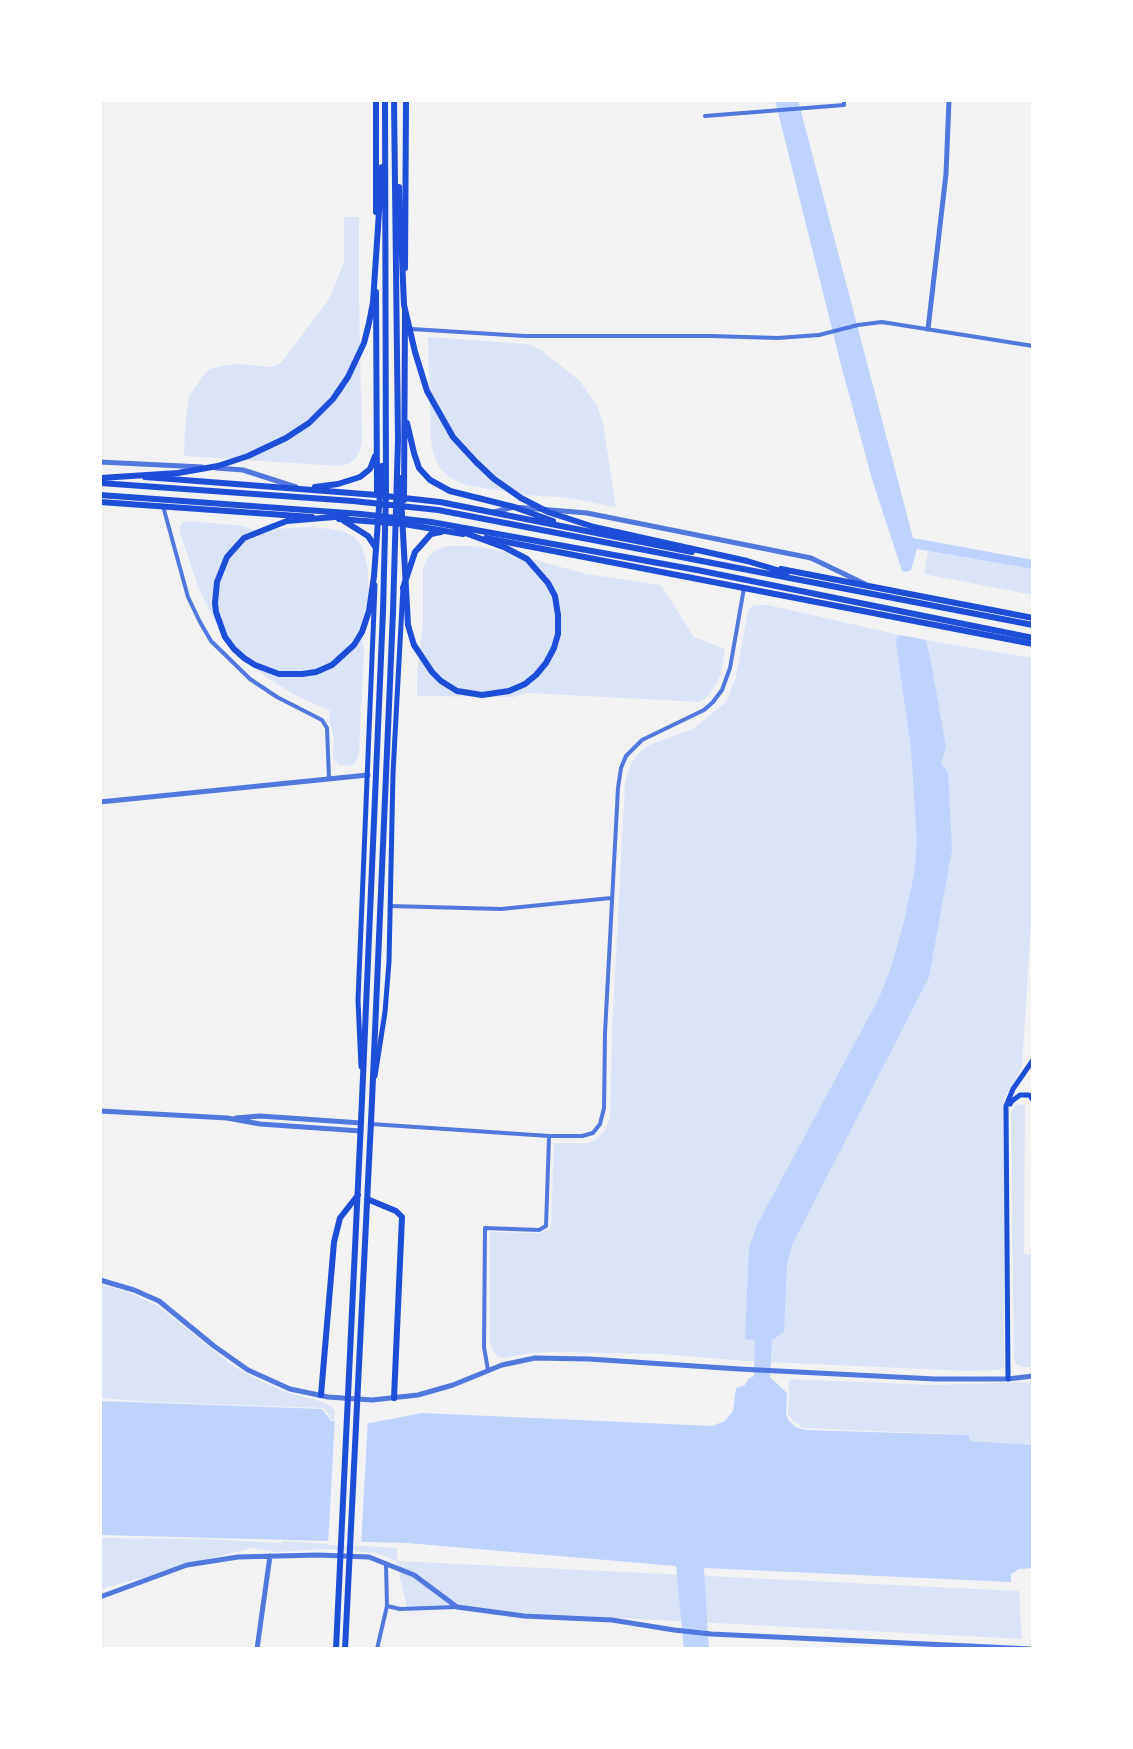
<!DOCTYPE html>
<html>
<head>
<meta charset="utf-8">
<style>
	body { margin:0 }
	#map { position:relative; width:1133px; height:1749px; overflow:hidden; background:#f2f2f2; font-family:Karla,sans-serif }
	canvas { display:block }
	.frame { position:absolute; inset:0; border:102px solid #fff; pointer-events:none }
</style>
</head>
<body>
<div id="map">
<canvas width="1133" height="1749"></canvas>
<div class="frame"></div>
</div>
<script>
const c = document.querySelector('canvas').getContext('2d');
c.lineJoin = 'round';
function paint(path, color) {
  c.fillStyle = color;
  c.fill(path, 'evenodd');
}
function toPath(rows) {
  const path = new Path2D();
  for (const r of rows) {
    path.moveTo(r[0], r[1]);
    for (let i = 2; i < r.length; i += 2) path.lineTo(r[i], r[i + 1]);
  }
  return path;
}
function strokePath(path, color, width, dash) {
  c.strokeStyle = color;
  c.lineWidth = width;
  c.lineCap = dash ? 'butt' : 'round';
  c.setLineDash(dash || []);
  c.stroke(path);
}
paint(toPath([
	[344,217,359,217,359,300,362,439,360,450,356,458,348,464,339,466,184,456,185,427,189,396,203,376,210,369,220,366,239,364,271,367,281,363,329,299,344,262],
	[428,337,528,344,541,350,580,381,597,406,603,423,616,507,562,497,536,496,501,491,466,485,450,478,440,468,433,453,431,440],
	[189,521,245,526,252,530,310,527,331,529,345,532,354,537,362,546,368,568,368,595,362,641,364,649,359,754,355,763,351,766,339,765,333,758,334,736,329,722,330,711,293,694,268,678,255,668,219,630,198,587,180,533,180,526,183,522],
	[448,546,473,546,503,551,586,574,661,585,694,637,725,649,722,667,718,682,707,697,699,702,528,693,513,697,417,696,417,674,423,623,423,569,428,557,436,550],
	[928,551,1033,569,1033,595,924,574],
	[757,605,768,605,900,635,897,637,931,662,926,640,1033,658,1033,866,1031,884,1031,924,1022,1067,1004,1099,1004,1368,998,1370,966,1371,746,1361,662,1354,551,1352,529,1353,505,1358,499,1357,494,1353,490,1343,490,1232,539,1233,549,1229,551,1223,554,1143,589,1143,598,1138,605,1130,610,1118,612,1032,625,783,627,775,632,762,641,751,651,744,693,729,726,702,736,677,748,611,752,606],
	[1020,1104,1025,1106,1024,1254,1033,1255,1033,1367,1021,1367,1015,1363,1014,1359,1011,1113,1016,1105],
	[100,1284,128,1292,158,1306,232,1365,258,1380,292,1394,317,1400,331,1406,335,1411,334,1420,332,1420,324,1408,151,1402,100,1398],
	[789,1379,931,1385,1033,1382,1033,1445,970,1441,969,1435,803,1428,792,1420,788,1413],
	[100,1538,204,1539,281,1543,283,1541,397,1548,397,1561,1019,1591,1022,1639,407,1607,396,1561,377,1553,326,1549,277,1552,252,1548,196,1562,169,1571,100,1589]
]), '#dbe4f7');
paint(toPath([
	[775,100,798,100,913,538,1033,560,1033,569,917,549,911,570,906,572,902,571,872,479,841,365],
	[900,635,926,640,931,662,946,747,941,763,948,772,952,850,929,977,792,1245,787,1265,784,1332,772,1340,770,1377,787,1393,786,1414,789,1421,796,1427,805,1430,969,1435,970,1441,1033,1445,1033,1568,1019,1569,1011,1574,1011,1582,704,1568,709,1649,684,1649,676,1566,407,1543,100,1535,100,1401,322,1409,331,1421,370,1423,422,1413,712,1426,725,1421,733,1411,736,1388,745,1385,748,1379,754,1376,755,1340,745,1339,749,1248,758,1223,879,998,892,965,904,921,914,875,917,841,911,748,896,643,897,637]
]), '#bfd3fe');
paint(toPath([
	[335,1417,368,1419,361,1546,328,1545]
]), '#f2f2f2');
strokePath(toPath([
	[705,116,844,105,844,100],
	[411,329,525,336,710,336,778,338,819,335,858,325,882,322,1033,346],
	[163,506,188,597,200,622,211,641,250,679,277,697,322,720,327,728,329,779],
	[390,906,501,909,611,898],
	[371,1124,549,1136,582,1136,593,1133,600,1124,604,1108,605,1033,618,788,621,768,626,756,642,740,704,710,713,702,722,690,730,668,744,588],
	[488,1370,484,1347,485,1228,539,1230,546,1226,549,1137],
	[387,1606,400,1609,457,1607],
	[377,1649,387,1606,386,1565]
]), '#5277de', 4);
strokePath(toPath([
	[928,329,946,174,949,100],
	[100,462,202,467],
	[216,468,243,470,296,487],
	[494,512,514,507,587,513,811,558,865,584],
	[100,802,368,775],
	[100,1111,227,1118,260,1124,361,1131],
	[236,1118,260,1116,361,1123],
	[100,1280,134,1290,159,1301,214,1346,248,1370,290,1389,328,1397,372,1400,418,1395,453,1385,502,1365,535,1358,589,1359,739,1369,935,1379,1008,1379,1033,1376],
	[100,1597,187,1565,238,1557,318,1555,369,1557,414,1575,457,1607,524,1616,612,1620,674,1630,711,1634,1033,1649],
	[257,1649,270,1556]
]), '#5277de', 5);
strokePath(toPath([
	[361,1067,358,1000,375,585],
	[375,1076,385,1012,389,962,393,773,403,587],
	[1010,1104,1012,1101,1020,1095,1029,1095,1033,1100],
	[1008,1379,1006,1106,1013,1089,1033,1060]
]), '#1d4ed8', 5);
strokePath(toPath([
	[376,212,376,100],
	[405,268,406,100],
	[376,292,377,492],
	[407,423,414,453,419,468,430,480,450,491,514,507,553,521],
	[145,477,377,495,440,502,692,552],
	[315,487,338,484,360,477,370,469,375,456],
	[404,500,405,312],
	[100,502,312,517],
	[339,519,404,524,463,534],
	[344,521,368,536,376,548],
	[486,538,1033,644],
	[781,569,1033,618],
	[403,588,415,552,431,534,441,532],
	[367,1199,396,1211,402,1217,394,1398],
	[321,1395,334,1242,340,1218,358,1195],
	[336,1649,362,1100],
	[345,1649,372,1101]
]), '#1d4ed8', 6);
strokePath(toPath([
	[399,187,404,305,415,352,427,391,453,437,476,462,494,479,521,498,548,512,594,527,747,561,787,573],
	[100,478,178,473,218,466,248,456,286,438,309,423,333,399,348,377,364,343,369,323,373,302,382,167],
	[400,478,408,625,414,645,432,672,441,681,457,691,482,695,509,691,525,684,536,675,546,663,554,648,558,634,558,615,555,596,548,583,527,559,506,548,457,530],
	[100,483,353,501,438,510,1033,625],
	[100,495,361,514,431,522,697,570,1033,638],
	[346,516,287,521,274,526,244,538,227,557,217,582,215,603,216,612,225,637,234,649,244,658,255,665,279,674,302,674,316,672,332,665,354,645,362,632,369,611,374,576,382,466],
	[362,1100,383,611,386,493,385,100],
	[372,1101,393,612,398,440,394,100]
]), '#1d4ed8', 6);
</script>
</body>
</html>
